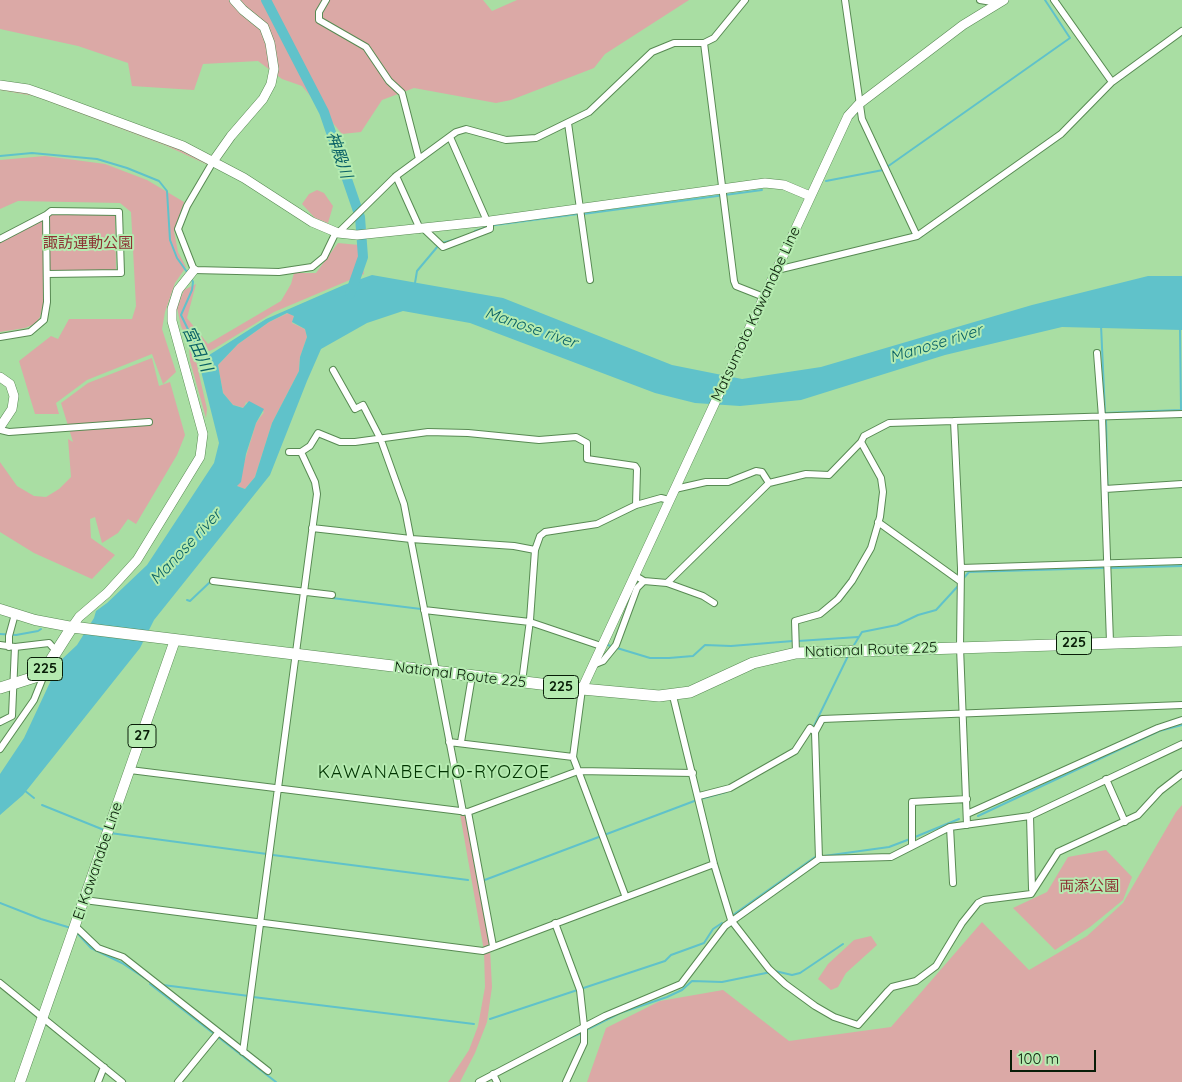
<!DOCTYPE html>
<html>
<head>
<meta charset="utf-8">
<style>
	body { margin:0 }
	#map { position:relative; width:1182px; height:1082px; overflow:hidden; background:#a9dea3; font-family:Quicksand,sans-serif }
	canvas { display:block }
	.scale { position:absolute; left:1010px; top:1050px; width:86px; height:22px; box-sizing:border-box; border:2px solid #081d07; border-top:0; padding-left:6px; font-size:15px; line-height:18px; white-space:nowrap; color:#081d07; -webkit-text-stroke:4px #b5ebb0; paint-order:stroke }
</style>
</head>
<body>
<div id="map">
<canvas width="1182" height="1082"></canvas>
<div class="scale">100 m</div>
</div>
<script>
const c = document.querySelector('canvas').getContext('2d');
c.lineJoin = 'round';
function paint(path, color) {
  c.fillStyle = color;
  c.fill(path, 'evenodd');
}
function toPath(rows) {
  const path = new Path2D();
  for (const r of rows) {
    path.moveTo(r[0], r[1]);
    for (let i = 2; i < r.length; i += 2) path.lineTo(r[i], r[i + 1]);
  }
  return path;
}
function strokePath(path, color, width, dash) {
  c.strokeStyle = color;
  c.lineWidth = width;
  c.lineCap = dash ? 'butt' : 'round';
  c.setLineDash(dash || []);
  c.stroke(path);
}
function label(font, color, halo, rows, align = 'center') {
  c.font = font + ' Quicksand,"Noto Sans JP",sans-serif';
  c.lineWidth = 4;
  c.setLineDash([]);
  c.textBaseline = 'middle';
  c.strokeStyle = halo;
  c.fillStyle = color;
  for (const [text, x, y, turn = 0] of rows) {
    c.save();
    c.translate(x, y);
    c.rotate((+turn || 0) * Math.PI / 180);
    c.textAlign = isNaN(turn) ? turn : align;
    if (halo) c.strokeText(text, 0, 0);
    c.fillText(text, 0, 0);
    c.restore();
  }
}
paint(toPath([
	[0,0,483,0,492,11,517,0,689,0,605,54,594,68,511,100,496,103,414,88,382,100,361,132,342,134,302,86,282,79,258,61,203,64,194,90,132,86,128,63,78,46,0,29],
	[0,87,18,90,168,143,206,160,208,165,167,146,34,96,0,90],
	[45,156,105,164,147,180,184,202,174,231,178,252,186,267,175,283,165,312,162,329,176,372,163,384,152,354,87,380,56,403,59,414,35,414,19,361,51,336,58,339,69,319,132,319,136,306,131,212,120,203,18,201,0,209,0,160],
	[317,190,324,193,333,206,328,223,315,218,302,204,309,194],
	[115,214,116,271,43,271,43,305,40,317,35,324,25,328,0,332,0,243,50,215],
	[338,243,359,245,364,274,274,312,214,349,197,356,196,361,207,409,206,418,190,361,189,344,181,326,177,308,184,290,196,284,187,318,208,344,281,301,291,284,294,273,316,273],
	[288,313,294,316,292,323,305,329,307,337,300,357,299,371,272,423,255,477,245,489,237,486,256,423,264,412,246,402,244,408,233,405,223,393,218,365,238,344,269,322],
	[152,358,159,386,170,382,185,435,177,455,136,524,128,519,118,533,102,543,95,517,90,519,91,538,115,555,92,579,34,553,0,532,0,462,17,486,34,496,46,497,59,489,71,477,68,439,73,442,61,403,88,383],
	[1182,805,1182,1082,587,1082,606,1028,660,1001,723,990,789,1041,891,1027,982,922,1029,970,1087,936,1123,903,1176,812],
	[460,814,465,816,478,882,490,949,492,987,487,1022,475,1053,460,1082,448,1082,469,1050,478,1026,485,987,484,951],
	[1106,850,1132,877,1123,900,1090,927,1055,950,1013,908,1047,892,1068,857],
	[871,936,877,945,846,973,838,987,831,990,818,979,828,964,854,940]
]), '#dba9a6');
paint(toPath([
	[372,275,503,298,672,365,742,379,821,367,1032,305,1148,276,1182,276,1182,330,1062,327,945,355,801,400,740,406,695,403,655,393,470,323,403,311,367,323,321,349,307,381,270,475,154,620,140,648,23,795,0,815,0,774,24,738,60,661,77,645,94,618,96,611,107,603,147,565,214,463,219,443,199,363,200,357,206,357,266,319,344,285],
	[287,313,294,316,292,322,305,329,307,337,300,357,299,371,272,423,255,477,245,489,237,486,241,482,246,454,256,423,264,409,249,401,243,408,233,405,223,393,218,365,238,344,269,322]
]), '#60c2ca');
strokePath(toPath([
	[0,156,32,153,97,159,127,168,159,181,167,191,170,240,177,258,187,272],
	[887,167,1070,38,1045,0],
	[826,181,883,170],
	[583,214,762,190],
	[475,231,495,225,578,214],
	[442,243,457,239],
	[191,278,193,282,192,290,181,315,202,358],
	[415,283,417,271,438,246],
	[1101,325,1105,413],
	[1105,414,1105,413,1181,410,1180,329],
	[1106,420,1108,510],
	[1109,568,1182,566],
	[962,580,969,572,1103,568],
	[332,598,421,609],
	[187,600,190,601,210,582,213,583],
	[0,634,16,635,38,631,41,629],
	[798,641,858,637],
	[608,645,613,647],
	[854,645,862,632,897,625,918,615,936,610,958,586],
	[617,648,650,658,669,658,693,656,705,645,731,646,793,641],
	[813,728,848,656],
	[24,790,34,798],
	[42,805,104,830],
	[978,816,1159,731,1182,725],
	[110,833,267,854],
	[915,837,959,819],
	[273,855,468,880],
	[824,856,889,847,910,839],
	[482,881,697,800,726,792],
	[0,903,41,919,71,928],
	[733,915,815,857],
	[78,934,91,948,122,963,152,983],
	[775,971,792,975,800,973,843,944],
	[150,984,276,1082],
	[163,985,249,996],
	[253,997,474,1024],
	[490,1019,665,961,671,955,704,943,713,929,722,923],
	[586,1030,620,1013,667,997,682,990,692,981,722,982,771,972],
	[565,1040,581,1033]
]), '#60c2ca', 2);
strokePath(toPath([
	[266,0,324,112,360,217,363,257,350,294]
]), '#60c2ca', 10);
const street = toPath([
	[326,0,319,12,319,20,366,47,389,81,402,93,419,159],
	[845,0,862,119,917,236],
	[980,0,998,3],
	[1054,0,1112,82],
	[704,43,734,281,736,286,764,297],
	[568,123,590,280],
	[450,137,487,221],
	[214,160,187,206,178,229,194,270,279,272,312,267,324,257,336,232],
	[396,176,420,229],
	[46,215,51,211,119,212,121,273,47,274],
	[424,229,443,247,490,229,490,221],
	[338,233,396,176,456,132,466,129,506,140,536,138,589,112,652,52,674,43,704,43,714,38,745,0],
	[0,239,46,215,47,302,44,320,30,332,0,337],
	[777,270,917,236,1061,134,1112,82,1182,31],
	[1097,353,1102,417,1110,642],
	[333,370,355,409,363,405,381,440,404,504,463,812],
	[954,421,961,568,960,647,967,825],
	[0,430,9,432,149,422],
	[289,452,301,452,310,446,318,433,340,442,355,442,428,432,468,433,539,440,576,437,587,443,587,459,635,466,637,469,636,505],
	[675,489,706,482,728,482,756,471,762,472,769,483],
	[1105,489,1182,484],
	[878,522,960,581],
	[312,528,411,539,514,546,535,550],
	[961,568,1182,561],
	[634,575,644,581,667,583,769,483,806,474,829,475,861,442,864,436,889,423,1182,414],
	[213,581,332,595],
	[667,583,703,596,714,603],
	[424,610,530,622,601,646],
	[0,645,15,647,49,643,57,652],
	[9,647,9,636,15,614],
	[796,653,795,621,820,614,838,599,852,581,871,548,880,517,883,492,881,478,861,442],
	[593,665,603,661,616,645,637,588,644,581],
	[522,682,530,620,535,550,540,536,545,532,597,524,636,505,661,498,669,500],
	[582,689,573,757,625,895],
	[673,696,714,864,731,920,769,969,785,984,815,1006,834,1017,858,1025,888,991,892,987,916,981,936,966,962,923,978,903,984,900,1031,894,1058,852,1138,815,1160,791,1182,774],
	[0,722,12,716,15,647],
	[449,742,573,757],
	[461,742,472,676],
	[0,749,34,700,46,670],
	[130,770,468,812,578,771,693,773],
	[1106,779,1125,822],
	[699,796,730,788,795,751,810,728,815,732],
	[468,812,493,946],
	[967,814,1158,728,1182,720],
	[950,827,953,883],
	[912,845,912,802,967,799],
	[819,859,815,732,822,719,1182,705],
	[1032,889,1030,816,1182,744],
	[84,900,483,951,714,864],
	[555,923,580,990,584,1026,584,1043,566,1082],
	[75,926,98,948,123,957,268,1071],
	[0,983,122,1082],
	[243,1052,317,494,315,482,301,452],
	[493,1074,497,1082],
	[98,1082,104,1067],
	[178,1082,218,1033],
	[479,1082,605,1016,681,984,725,926,819,859,891,857,950,827,1030,816]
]);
const secondary = toPath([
	[0,85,28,89,48,96,183,146,244,178,312,222,338,233,357,235,490,221,765,183,784,185,810,196],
	[214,160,231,136,263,99,271,84,274,69,270,43,264,27,243,10,234,0],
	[0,377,10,384,14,396,12,409,0,427],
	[72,627,79,617,107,593,137,560,200,457,203,434,172,321,172,309,178,290,194,270],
	[582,689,848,116,859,104,963,25,1004,0]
]);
const primary = toPath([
	[0,609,35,620,72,627],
	[20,1082,175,640]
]);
const highway = toPath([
	[0,688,38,676,46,668,72,627,582,689,659,696,690,692,753,663,796,653,1182,641]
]);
strokePath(street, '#588a53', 8);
strokePath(secondary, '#588a53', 10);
strokePath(primary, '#588a53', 11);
strokePath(highway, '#588a53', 12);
strokePath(street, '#fff', 6);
strokePath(secondary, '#fff', 9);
strokePath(primary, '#fff', 10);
strokePath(highway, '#fff', 11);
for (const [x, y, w] of [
	[1074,643,35],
	[45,669,35],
	[561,687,35],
	[142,736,28]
]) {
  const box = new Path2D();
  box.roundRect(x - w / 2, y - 11.5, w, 23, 4);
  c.fillStyle = '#b5ebb0';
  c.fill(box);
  strokePath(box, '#081d07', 1);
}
label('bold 14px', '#081d07', null, [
	["225",1074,643],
	["225",45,669],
	["225",561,687],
	["27",142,736]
]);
label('15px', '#8d3334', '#b5ebb0', [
	["諏訪運動公園",88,243],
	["両添公園",1089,886]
]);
label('15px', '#081d07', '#b5ebb0', [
	["Matsumoto Kawanabe Line",756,314,-65],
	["National Route 225",871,650,-2],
	["National Route 225",460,675,7],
	["Ei Kawanabe Line",98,861,-71]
]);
label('italic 16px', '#096166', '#b5ebb0', [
	["神殿川",339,155,71],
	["Manose river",531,328,19],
	["Manose river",936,344,-17],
	["宮田川",197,349,65],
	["Manose river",186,547,-47]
]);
c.letterSpacing = '1px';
label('18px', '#003400', '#b5ebb0', [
	["KAWANABECHO-RYOZOE",434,773]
]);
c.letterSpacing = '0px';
</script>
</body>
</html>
